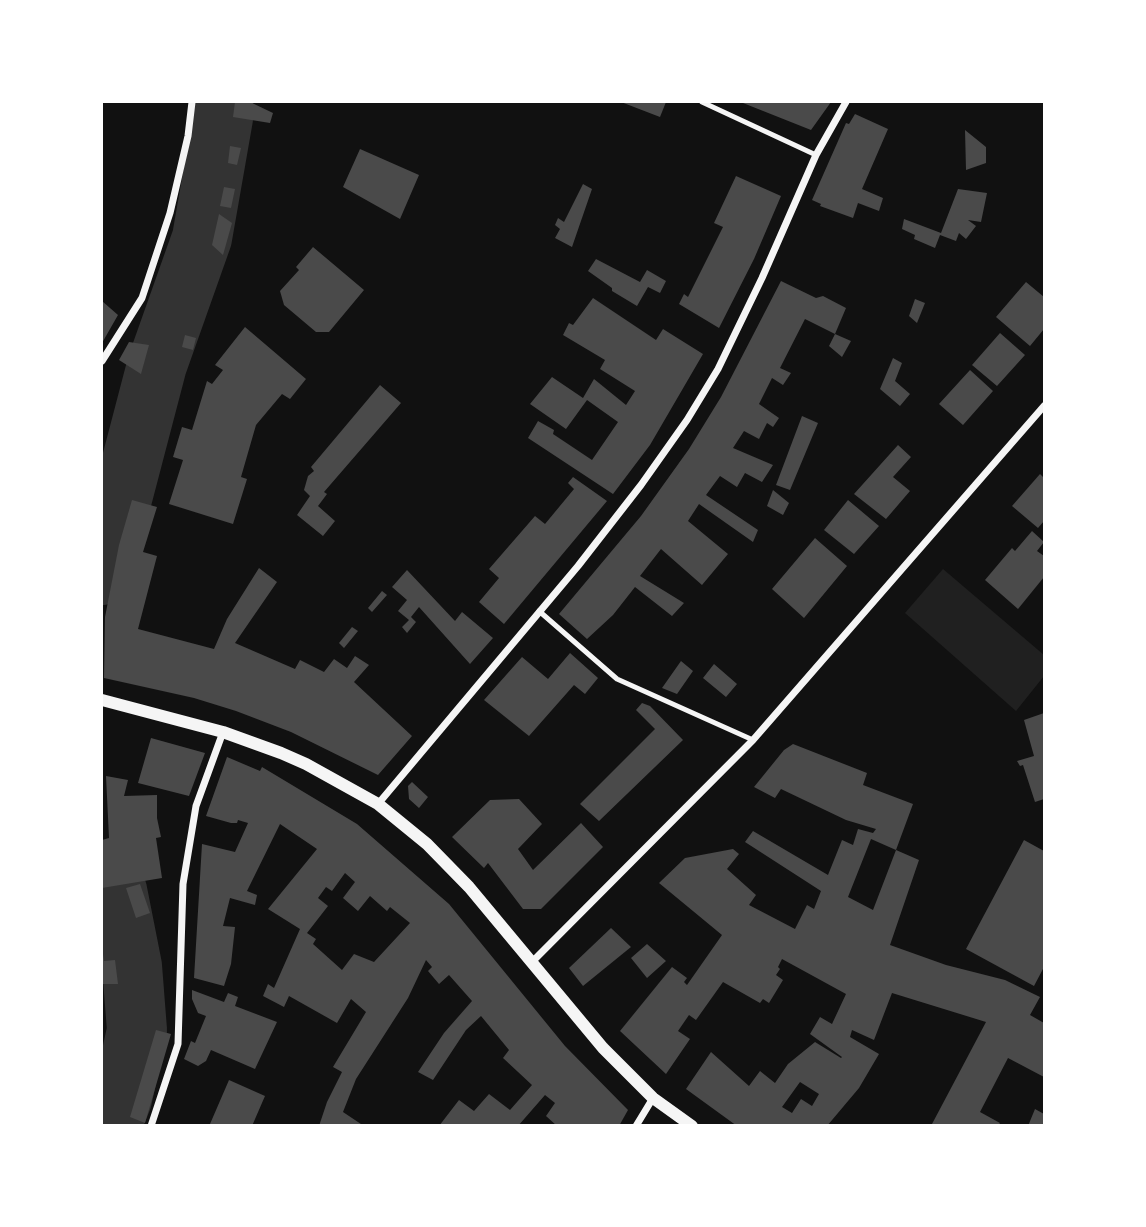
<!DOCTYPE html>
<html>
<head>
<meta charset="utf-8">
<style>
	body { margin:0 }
	#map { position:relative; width:1146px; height:1227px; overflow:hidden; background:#111; font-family:"Archivo Narrow",sans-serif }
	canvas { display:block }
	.frame { position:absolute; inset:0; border:103px solid #fff; pointer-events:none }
</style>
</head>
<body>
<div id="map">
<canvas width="1146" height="1227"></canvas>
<div class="frame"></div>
</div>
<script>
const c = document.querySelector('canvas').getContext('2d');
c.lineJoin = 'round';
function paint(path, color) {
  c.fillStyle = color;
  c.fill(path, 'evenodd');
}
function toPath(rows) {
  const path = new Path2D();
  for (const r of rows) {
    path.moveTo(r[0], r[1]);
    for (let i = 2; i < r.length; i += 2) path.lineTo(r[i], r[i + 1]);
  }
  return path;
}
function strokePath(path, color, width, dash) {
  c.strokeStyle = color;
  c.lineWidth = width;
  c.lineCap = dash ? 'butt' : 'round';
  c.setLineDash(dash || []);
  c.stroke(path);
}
paint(toPath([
	[943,569,1044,655,1044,676,1016,711,905,613]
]), '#202020');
strokePath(toPath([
	[102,575,157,365,202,238,223,118,223,102],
	[111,1126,122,1099,137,1030,132,966,117,890]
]), '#333', 60);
paint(toPath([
	[235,102,250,102,273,113,270,123,233,117],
	[621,102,666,102,660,117],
	[744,102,831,102,811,130,743,103],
	[855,114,888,129,862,189,883,198,879,211,858,203,853,218,820,206,821,204,812,200,846,123,849,124],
	[965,130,986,147,986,163,966,170],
	[230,146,241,148,237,165,228,163],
	[360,149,419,175,400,219,343,187],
	[736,176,781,196,754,259,719,328,679,304,684,294,688,297,723,227,714,223],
	[583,184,592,189,572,247,555,238,560,229,555,225,558,218,564,222],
	[224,187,235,189,231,208,220,206],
	[958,189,987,193,981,222,968,220,976,226,966,239,959,233,956,241,940,235,935,248,914,239,915,235,902,229,904,219,941,233],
	[219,214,232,223,223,255,212,245],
	[313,247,364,290,329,332,316,332,284,305,280,291,299,270,296,267],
	[596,259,640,282,647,270,666,281,660,293,648,287,637,306,612,291,612,288,588,271],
	[781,281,816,298,823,296,846,308,835,334,805,319,780,368,791,373,783,385,772,378,759,404,779,418,773,427,767,423,759,439,744,431,733,448,773,465,762,482,745,473,737,487,720,476,706,495,758,530,753,542,699,504,688,521,728,554,702,585,661,549,640,576,684,603,672,616,635,587,613,615,587,639,559,614,641,516,689,449,721,397],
	[1026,282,1044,297,1044,329,1030,346,996,317],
	[593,298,656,340,663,329,703,354,650,445,613,494,528,438,538,421,554,430,553,434,592,460,618,422,587,400,566,429,530,404,552,377,583,398,594,379,626,405,635,391,600,369,605,360,563,335,569,323,573,325],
	[915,299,925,303,917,323,909,316],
	[102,301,118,315,102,343],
	[245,327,306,379,290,399,282,394,256,425,241,477,247,479,233,524,169,504,183,460,173,457,182,427,192,430,207,381,212,384,223,370,215,365],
	[1000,333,1025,355,997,386,972,365],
	[835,334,851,341,842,357,829,346],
	[185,335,196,338,193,350,182,347],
	[129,342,149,345,141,374,119,360],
	[893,358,902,363,895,381,910,394,900,406,880,389],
	[970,370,993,391,963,425,939,404],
	[380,385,401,403,324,492,327,494,318,506,335,521,323,536,297,515,310,496,304,490,308,476,314,471,311,467],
	[802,416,818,423,790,490,776,485],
	[898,445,911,457,893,477,910,491,886,519,854,494],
	[1040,474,1044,478,1044,521,1038,528,1012,506],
	[573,477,607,501,504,624,479,602,499,578,489,569,535,516,545,524,574,489,568,483],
	[773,490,789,503,783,515,767,506],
	[132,500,157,507,143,552,157,556,138,629,214,649,227,619,259,568,277,582,235,643,295,669,300,660,324,672,334,659,347,668,355,656,369,665,354,682,412,736,378,775,291,732,236,711,194,698,104,678,105,617,119,545],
	[848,500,879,526,854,554,824,530],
	[1032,531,1044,542,1037,551,1044,556,1044,577,1018,609,985,580,1012,548,1015,551],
	[815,538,847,566,804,618,772,589],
	[407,570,455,621,462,612,493,638,470,664,419,607,411,617,416,622,407,633,402,627,409,620,398,611,407,600,392,587],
	[382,591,387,595,372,612,368,608],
	[352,627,358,631,344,648,339,643],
	[570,653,598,678,585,694,574,685,529,736,484,700,522,657,548,679],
	[681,661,693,671,677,694,662,688],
	[714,664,737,684,726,697,703,678],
	[642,703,650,706,683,740,599,821,580,804,655,729,636,710],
	[1044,713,1044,799,1035,802,1023,765,1020,766,1017,761,1034,756,1024,720],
	[151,738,205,753,189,796,138,783],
	[793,744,867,773,863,785,913,804,896,850,919,860,890,945,946,965,1005,980,1040,997,1030,1015,1044,1023,1044,1077,1008,1058,980,1112,1000,1123,998,1126,932,1124,986,1022,892,993,874,1040,852,1030,850,1037,879,1054,859,1088,827,1126,737,1126,686,1089,711,1052,749,1086,760,1071,775,1083,788,1064,815,1042,841,1058,842,1057,810,1034,820,1017,832,1024,846,994,782,959,778,967,780,969,776,975,783,980,769,1003,763,999,760,1003,723,982,696,1020,689,1015,678,1031,690,1039,666,1074,620,1031,672,967,687,978,684,982,687,985,722,935,659,883,685,858,733,849,739,854,727,869,756,895,749,905,795,929,807,905,814,909,821,891,745,842,753,831,828,875,842,840,853,845,858,829,873,833,876,829,846,820,781,789,775,798,754,787,784,750],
	[871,839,896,850,873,910,848,897],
	[800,1082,819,1094,812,1106,801,1099,792,1113,782,1107],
	[227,757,260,771,262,767,357,824,449,904,565,1046,628,1110,619,1126,557,1126,546,1116,555,1103,545,1095,518,1126,439,1126,459,1100,474,1111,489,1094,510,1110,532,1085,503,1058,509,1050,481,1016,466,1030,433,1080,418,1072,444,1033,472,1001,449,975,439,984,428,971,432,967,426,960,408,998,356,1079,343,1112,364,1126,319,1126,327,1102,342,1072,333,1067,366,1012,351,999,337,1023,289,996,284,1007,263,996,268,984,274,988,300,929,268,909,317,849,280,824,247,891,257,895,255,905,230,898,223,926,235,927,231,964,224,986,194,978,202,844,235,852,248,823,238,820,237,823,231,823,206,816],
	[345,873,355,882,343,898,358,911,370,896,387,911,390,907,410,923,374,962,354,954,342,970,313,944,316,939,307,933,328,906,318,898,326,887,332,891],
	[106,776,128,780,124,796,157,795,157,818,161,837,156,838,162,878,102,888,102,840,109,838],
	[412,782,428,797,419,808,409,799,408,786],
	[519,799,542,824,518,849,533,870,581,823,603,847,541,909,523,909,488,863,484,868,452,837,490,800],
	[1024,840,1044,851,1044,967,1034,986,966,949],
	[140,884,150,913,136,918,126,888],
	[611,928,631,947,583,986,569,968],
	[647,944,666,961,647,978,631,958],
	[102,954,103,954,104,961,115,960,118,984,102,984],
	[192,990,224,1002,228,993,238,997,235,1006,277,1022,255,1069,211,1050,206,1061,198,1066,184,1059,191,1041,195,1043,206,1016,198,1013,192,999],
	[156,1030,171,1034,145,1123,130,1117],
	[229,1080,265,1096,252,1126,210,1124],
	[1035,1109,1044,1114,1044,1126,1028,1126]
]), '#4a4a4a');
strokePath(toPath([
	[702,102,816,155],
	[539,611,617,679,753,740]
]), '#f5f5f5', 5);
strokePath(toPath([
	[102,361,142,298,170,213,188,136,192,102],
	[378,804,578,566,641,485,687,420,718,369,762,278,816,155,846,102],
	[533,961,753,740,1044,406],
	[151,1126,178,1044,183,884,196,806,223,732],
	[636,1126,653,1098]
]), '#f5f5f5', 7);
strokePath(toPath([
	[102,700,223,732,281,753,306,764,378,804,427,844,469,887,603,1048,653,1098,692,1126]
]), '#f5f5f5', 12);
</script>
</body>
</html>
